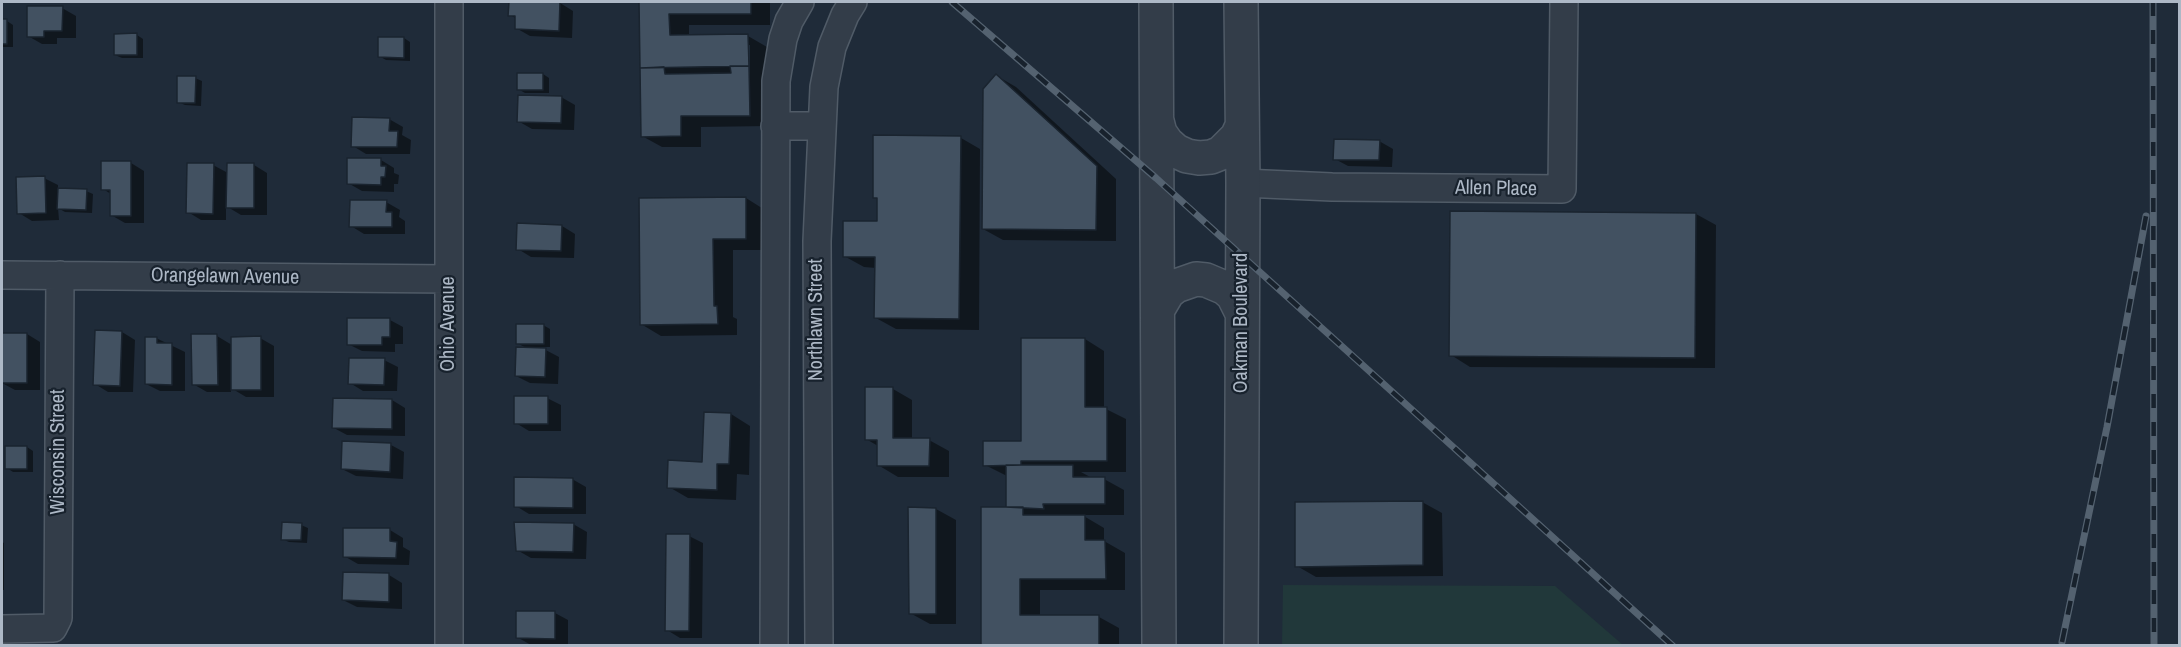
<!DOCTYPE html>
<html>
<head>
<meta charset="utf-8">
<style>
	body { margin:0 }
	#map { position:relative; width:2181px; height:647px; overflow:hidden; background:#1f2b39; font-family:"Archivo Narrow",sans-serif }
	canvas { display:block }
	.frame { position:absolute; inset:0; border:3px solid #adb8c6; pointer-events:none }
</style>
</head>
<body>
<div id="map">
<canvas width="2181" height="647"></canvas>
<div class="frame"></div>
</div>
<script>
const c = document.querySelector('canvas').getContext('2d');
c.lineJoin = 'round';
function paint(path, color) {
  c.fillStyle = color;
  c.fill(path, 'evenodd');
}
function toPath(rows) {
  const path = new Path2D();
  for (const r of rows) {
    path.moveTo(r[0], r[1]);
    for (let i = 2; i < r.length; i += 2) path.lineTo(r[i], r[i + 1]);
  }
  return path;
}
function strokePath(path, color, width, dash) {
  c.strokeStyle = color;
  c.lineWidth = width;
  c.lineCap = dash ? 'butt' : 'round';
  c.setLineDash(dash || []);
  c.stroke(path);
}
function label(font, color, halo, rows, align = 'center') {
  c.font = font + ' "Archivo Narrow",sans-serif';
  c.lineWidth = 4.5;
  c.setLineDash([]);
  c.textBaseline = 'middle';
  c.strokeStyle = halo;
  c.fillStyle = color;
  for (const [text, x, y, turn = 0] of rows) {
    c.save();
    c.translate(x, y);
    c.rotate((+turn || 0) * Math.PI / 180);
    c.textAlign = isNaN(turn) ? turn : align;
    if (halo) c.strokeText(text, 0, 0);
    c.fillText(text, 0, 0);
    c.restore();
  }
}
paint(toPath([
	[1283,585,1555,586,1623,645,1282,645]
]), '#21383a');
paint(toPath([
	[510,2,560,3,573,11,572,38,530,36,516,28,517,19,510,15],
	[641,2,770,2,770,25,689,25,689,36,748,36,767,47,769,126,701,127,701,147,662,147,642,136],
	[747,45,750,45,750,80,747,80],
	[62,8,76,16,76,38,57,38,57,44,42,44,28,36],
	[2,21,7,21,13,25,13,47,2,47],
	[137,35,143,39,143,58,122,58,115,55],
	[404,38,410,42,410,61,386,60,379,56],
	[543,74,549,78,549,93,525,93,518,89],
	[997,76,1016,87,1116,179,1116,241,1003,240,983,229],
	[195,78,202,81,201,106,185,105,178,102],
	[561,97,575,105,574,130,532,129,518,121],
	[389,119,403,127,402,135,411,140,410,154,366,154,353,146],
	[961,138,980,149,979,330,896,329,876,318,876,268,864,267,844,256,879,223,879,199,874,197],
	[1379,141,1393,149,1392,167,1348,166,1335,159],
	[381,160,394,168,394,173,399,175,398,184,394,184,394,192,362,191,348,183],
	[131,163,144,171,144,223,125,223,111,215,111,194,103,189],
	[213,165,228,173,254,165,267,173,267,215,241,215,226,206,226,220,201,220,188,212],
	[44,178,58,185,58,190,86,191,93,194,92,213,65,212,58,208,59,220,32,221,19,213],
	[746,198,765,210,766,250,733,250,733,317,737,319,737,335,661,336,641,324],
	[386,202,400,210,399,217,405,221,405,234,364,234,351,226],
	[1696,214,1716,225,1715,368,1470,367,1451,355],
	[562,226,575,234,574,258,531,257,518,249],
	[348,319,390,320,403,327,403,344,395,344,395,352,362,351,348,344],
	[543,325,550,329,550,347,540,347,559,357,558,384,530,383,516,376,528,349,517,343],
	[122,332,135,340,133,392,108,392,95,384],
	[2,334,27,334,40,342,40,390,15,390,2,383,2,390],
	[217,336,232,345,260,338,274,346,274,397,246,397,231,388,231,392,207,392,193,384],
	[156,338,185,352,185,391,160,391,146,384],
	[1085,339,1104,351,1104,408,1126,419,1126,472,1081,472,1092,478,1104,479,1124,490,1124,515,1082,515,1104,528,1104,541,1125,553,1125,590,1040,590,1040,617,1099,617,1119,628,1119,646,983,646,1007,509,1007,476,985,465,1023,443],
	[384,360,398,367,397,391,363,391,350,383],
	[893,389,912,400,912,440,929,440,949,451,949,477,898,477,878,465,878,446,866,439],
	[547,398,561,405,561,431,529,431,516,423],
	[392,400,405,408,405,436,347,435,334,428],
	[731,414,750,426,749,475,737,474,736,500,688,498,669,487,703,463],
	[391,445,404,452,403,479,356,476,342,469],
	[27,447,33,451,33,472,13,472,7,468],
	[572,479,586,487,586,514,529,514,516,506],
	[1422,502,1442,513,1443,576,1316,577,1297,566],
	[936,509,956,520,956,624,930,624,910,613],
	[573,524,587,532,586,559,531,558,517,550],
	[301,525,308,528,307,543,289,542,282,539],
	[390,530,403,538,403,547,410,551,409,565,358,564,344,556],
	[689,536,703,543,702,638,680,638,667,630],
	[2,542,4,543,4,590,2,590],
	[389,575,402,583,402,609,357,607,343,600],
	[555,613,568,620,568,646,531,645,517,637]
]), '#0007');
const building = toPath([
	[509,2,560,2,559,31,515,29,515,16,508,16,509,2],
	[639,2,751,2,751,14,669,14,670,35,748,34,749,66,640,68,639,2],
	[27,6,63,6,62,31,44,31,44,37,27,37,27,6],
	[2,19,7,19,7,44,2,44,2,19],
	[137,33,137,55,114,55,114,34,137,33],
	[378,37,404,37,404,58,378,57,378,37],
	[730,66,749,66,750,116,681,116,681,136,641,137,640,68,664,67,665,74,731,73,730,66],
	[517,73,543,73,543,90,517,90,517,73],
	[996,74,1097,166,1096,230,982,229,983,89,996,74],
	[177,76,196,76,195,103,177,103,177,76],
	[518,95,562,96,561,123,517,122,518,95],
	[352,117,390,118,389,131,398,131,397,147,351,147,352,117],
	[873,135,961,136,959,319,874,318,875,257,843,257,843,221,877,221,877,198,873,198,873,135],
	[1334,139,1380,140,1379,160,1333,160,1334,139],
	[347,158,381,158,381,166,386,166,385,177,381,177,381,185,347,184,347,158],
	[101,161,131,161,131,216,110,216,110,190,101,190,101,161],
	[187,163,214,163,213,214,186,213,187,163],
	[227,163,254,163,254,208,226,208,227,163],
	[45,176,46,213,17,214,16,177,45,176],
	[58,188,87,189,86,210,57,209,58,188],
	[746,197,746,239,713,239,714,306,717,306,718,324,640,325,639,198,746,197],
	[350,200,387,200,386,212,392,212,392,227,349,227,350,200],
	[1450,211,1696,213,1695,358,1449,356,1450,211],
	[517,223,562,225,561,251,516,250,517,223],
	[347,318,390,318,390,337,382,337,382,345,347,345,347,318],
	[516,324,544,324,544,344,516,344,516,324],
	[95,330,122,331,120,386,93,385,95,330],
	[2,333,27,333,27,383,2,383,2,333],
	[191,334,217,334,218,385,192,385,191,334],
	[261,336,261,390,231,390,231,337,261,336],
	[145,337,157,337,157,343,172,343,172,385,145,384,145,337],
	[1021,338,1085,338,1085,407,1107,407,1107,461,1021,461,1021,465,983,466,983,441,1021,441,1021,338],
	[516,347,546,348,545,377,515,376,516,347],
	[349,358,385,358,384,385,348,384,349,358],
	[865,387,893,387,893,438,930,438,929,466,877,466,877,440,865,440,865,387],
	[514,396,548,396,548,424,514,424,514,396],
	[333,398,392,399,392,429,332,428,333,398],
	[704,412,731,413,729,464,717,464,717,490,667,488,668,460,702,462,704,412],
	[342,441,391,443,390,472,341,469,342,441],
	[5,446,27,446,27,469,5,469,5,446],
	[1006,465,1073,465,1073,477,1105,477,1105,504,1043,504,1044,509,1006,507,1006,465],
	[514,477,573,478,573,508,514,507,514,477],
	[1423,501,1423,565,1295,567,1295,502,1423,501],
	[908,507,936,508,936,614,909,614,908,507],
	[981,507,1023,507,1023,515,1085,515,1085,540,1105,540,1106,579,1020,579,1020,615,1099,615,1099,646,981,646,981,507],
	[282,522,302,523,301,540,281,540,282,522],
	[514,522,574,523,573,552,516,551,514,522],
	[343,528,390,528,390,541,397,542,396,558,343,557,343,528],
	[666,534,690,534,689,631,665,631,666,534],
	[343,572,389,573,389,602,342,600,343,572],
	[516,611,555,611,555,639,516,638,516,611]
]);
paint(building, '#425161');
strokePath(building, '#1a242f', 1.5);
const minor = toPath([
	[775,126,822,126],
	[1243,183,1332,187,1562,189,1564,2],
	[2,275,449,279],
	[2,629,53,628,58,618,60,275],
	[449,646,449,2],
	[774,646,776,81,783,39,789,21,800,2],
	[819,646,817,241,824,87,832,47,845,15,853,2]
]);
const tertiary = toPath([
	[1156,2,1159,646],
	[1241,2,1243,183,1241,646],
	[1157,121,1160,133,1167,143,1176,151,1187,156,1199,158,1211,157,1221,153,1237,137,1242,126],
	[1158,309,1168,292,1176,286,1196,279,1206,280,1225,288,1233,295,1242,313]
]);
strokePath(minor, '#505b67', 30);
strokePath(tertiary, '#505b67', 36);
strokePath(minor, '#333d49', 27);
strokePath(tertiary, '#333d49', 33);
const rail = toPath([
	[952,2,1156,178,1673,646],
	[2153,2,2154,646],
	[2062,642,2107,427,2146,216]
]);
strokePath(rail, '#546270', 7);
strokePath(rail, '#18222d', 4.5, [14]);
label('20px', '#adb8c6', '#18222d', [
	["Allen Place",1496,189,1],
	["Orangelawn Avenue",225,277,1],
	["Northlawn Street",817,320,-90],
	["Oakman Boulevard",1242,323,-90],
	["Ohio Avenue",449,324,-90],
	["Wisconsin Street",59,452,-90]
]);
</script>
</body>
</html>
